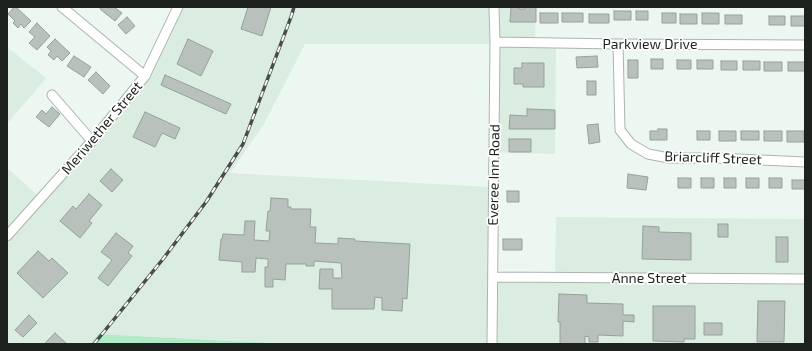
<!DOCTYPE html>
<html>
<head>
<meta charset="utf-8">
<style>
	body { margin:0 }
	#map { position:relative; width:812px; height:351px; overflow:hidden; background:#edf7f1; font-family:"Exo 2",sans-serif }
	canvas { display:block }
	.frame { position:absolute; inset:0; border:8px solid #1e221f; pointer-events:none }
</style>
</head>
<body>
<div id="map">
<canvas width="812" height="351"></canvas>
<div class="frame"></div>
</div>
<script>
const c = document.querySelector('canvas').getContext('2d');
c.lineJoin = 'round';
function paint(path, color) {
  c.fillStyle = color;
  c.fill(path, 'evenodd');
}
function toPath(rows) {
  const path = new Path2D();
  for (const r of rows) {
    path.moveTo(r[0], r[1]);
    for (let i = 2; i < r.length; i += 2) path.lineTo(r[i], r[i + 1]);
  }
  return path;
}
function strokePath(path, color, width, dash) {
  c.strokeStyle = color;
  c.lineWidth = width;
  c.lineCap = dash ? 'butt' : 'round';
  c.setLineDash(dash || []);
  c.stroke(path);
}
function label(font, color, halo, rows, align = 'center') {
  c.font = font + ' "Exo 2",sans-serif';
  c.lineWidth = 3.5;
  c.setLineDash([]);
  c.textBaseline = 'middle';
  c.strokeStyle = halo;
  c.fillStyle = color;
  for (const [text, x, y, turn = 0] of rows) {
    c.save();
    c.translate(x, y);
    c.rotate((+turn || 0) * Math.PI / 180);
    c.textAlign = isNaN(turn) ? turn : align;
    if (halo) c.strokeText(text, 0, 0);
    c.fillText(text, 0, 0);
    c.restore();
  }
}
paint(toPath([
	[177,7,536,7,535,41,556,43,555,154,491,152,491,44,305,44,264,124,230,173,491,187,487,334,490,277,555,278,556,217,805,219,805,344,290,344,98,334,90,344,7,344,7,168,42,199,74,169,129,97],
	[7,47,46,78,7,124]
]), '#dbece1');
paint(toPath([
	[98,334,290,344,90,344]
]), '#b2eac8');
const building = toPath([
	[14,7,16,7,31,21,24,28,21,24,18,28,13,23,15,21,8,14,14,7],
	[101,7,114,7,122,13,115,21,100,9,101,7],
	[248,7,271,7,262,36,241,29,248,7],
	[511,7,519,7,519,9,525,9,525,7,536,7,536,22,510,22,511,7],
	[614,11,631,11,631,20,614,20,614,11],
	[636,11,648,11,648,20,636,20,636,11],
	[540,13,558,13,558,23,540,23,540,13],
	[562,13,583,13,583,22,562,22,562,13],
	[662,13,676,13,676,23,662,23,662,13],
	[702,13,719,13,719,24,702,24,702,13],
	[589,14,609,14,609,23,589,23,589,14],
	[680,14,697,14,697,24,680,24,680,14],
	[725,15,742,15,742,24,725,24,725,15],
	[769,16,785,16,785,25,769,25,769,16],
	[791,16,805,16,805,26,791,26,791,16],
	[127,17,135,26,126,34,118,25,127,17],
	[37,23,50,36,37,50,29,43,35,37,29,32,37,23],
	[55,39,70,53,62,61,57,56,54,60,48,55,51,51,47,47,55,39],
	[188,39,213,51,201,76,177,64,188,39],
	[74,56,91,67,84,77,67,66,74,56],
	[597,56,598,67,577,68,576,57,597,56],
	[651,59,663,59,663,69,651,69,651,59],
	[628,60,638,60,638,78,628,78,628,60],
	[677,60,691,60,691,69,677,69,677,60],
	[697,60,713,60,713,69,697,69,697,60],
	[721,61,737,61,737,70,721,70,721,61],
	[743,61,760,61,760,70,743,70,743,61],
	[764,62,782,62,782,71,764,71,764,62],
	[788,62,805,62,805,71,788,71,788,62],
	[522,63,544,63,544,87,523,87,523,84,514,84,514,68,522,68,522,63],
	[96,72,110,86,103,94,88,80,96,72],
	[165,75,231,104,226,114,161,85,165,75],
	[587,81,596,81,596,95,587,95,587,81],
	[52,107,60,114,49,127,36,117,42,110,46,114,52,107],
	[527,109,555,110,555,129,509,129,510,115,527,116,527,109],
	[145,112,180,128,175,139,162,133,155,147,133,137,145,112],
	[598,124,600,142,589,144,587,125,598,124],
	[658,129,667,129,667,140,650,140,650,131,658,131,658,129],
	[697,131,710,131,710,140,697,140,697,131],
	[719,131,736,131,736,141,719,141,719,131],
	[741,131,759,131,759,140,741,140,741,131],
	[764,131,782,131,782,141,764,141,764,131],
	[787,131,804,131,804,142,787,142,787,131],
	[509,139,531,139,531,152,509,152,509,139],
	[111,169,123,180,112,192,100,181,111,169],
	[628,174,648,177,646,190,627,188,628,174],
	[678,178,691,178,691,188,678,188,678,178],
	[701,178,714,178,714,188,701,188,701,178],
	[724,178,736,178,736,188,724,188,724,178],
	[746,178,759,178,759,188,746,188,746,178],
	[769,178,782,178,782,188,769,188,769,178],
	[792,180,805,180,805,189,792,189,792,180],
	[507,191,519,191,519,202,507,202,507,191],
	[89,194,102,205,89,221,92,223,80,238,60,221,73,206,76,209,89,194],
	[271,198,288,199,288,207,291,207,291,209,311,209,310,227,316,227,315,243,338,244,338,238,355,239,355,241,410,244,407,299,403,298,402,311,382,310,382,298,375,297,374,309,332,309,332,289,319,289,320,269,333,269,333,278,342,278,341,263,314,261,314,266,306,266,306,264,286,264,285,280,273,279,273,287,265,287,265,267,268,267,268,259,256,258,255,272,242,272,242,262,219,260,221,239,222,239,223,234,244,235,245,221,255,221,254,240,269,241,270,231,266,231,268,211,270,211,271,198],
	[718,224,728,224,728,237,718,237,718,224],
	[643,226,659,227,659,232,691,233,691,260,642,259,643,226],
	[116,233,133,246,128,253,132,256,108,286,98,278,112,260,101,252,116,233],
	[776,237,788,237,788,262,776,262,776,237],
	[503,239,522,239,522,250,503,250,503,239],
	[38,251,49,261,52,258,68,273,43,298,17,273,38,251],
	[559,294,587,295,587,303,623,304,623,315,634,315,634,322,623,321,623,336,598,335,598,342,589,342,589,337,585,336,585,344,560,344,560,322,558,322,559,294],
	[758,301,785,301,784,342,757,342,758,301],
	[653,306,695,306,695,339,684,339,684,342,653,341,653,306],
	[29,315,37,323,23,337,15,330,29,315],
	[704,323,722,323,722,335,704,335,704,323],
	[55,333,67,344,44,344,55,333]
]);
paint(building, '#b8c1bb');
strokePath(building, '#97a09a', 1);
const minor = toPath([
	[62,7,145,76],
	[495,42,618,44,805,45],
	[618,44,620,130,631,144,648,154,669,158,717,158,805,162],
	[52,95,92,141],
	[7,236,92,141,145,76,178,7],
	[493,277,805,279],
	[492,344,495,42,494,7]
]);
strokePath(minor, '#abb5af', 11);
strokePath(minor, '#fff', 9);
const rail = toPath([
	[94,344,163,259,206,202,243,144,291,17,294,7]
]);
strokePath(rail, '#484d4a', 3.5);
strokePath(rail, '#fff', 2, [6]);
label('14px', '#1e221f', '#fff', [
	["Parkview Drive",650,44],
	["Meriwether Street",102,128,-50],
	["Briarcliff Street",713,158,2],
	["Everee Inn Road",494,175,-89],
	["Anne Street",649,278]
]);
</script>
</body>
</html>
